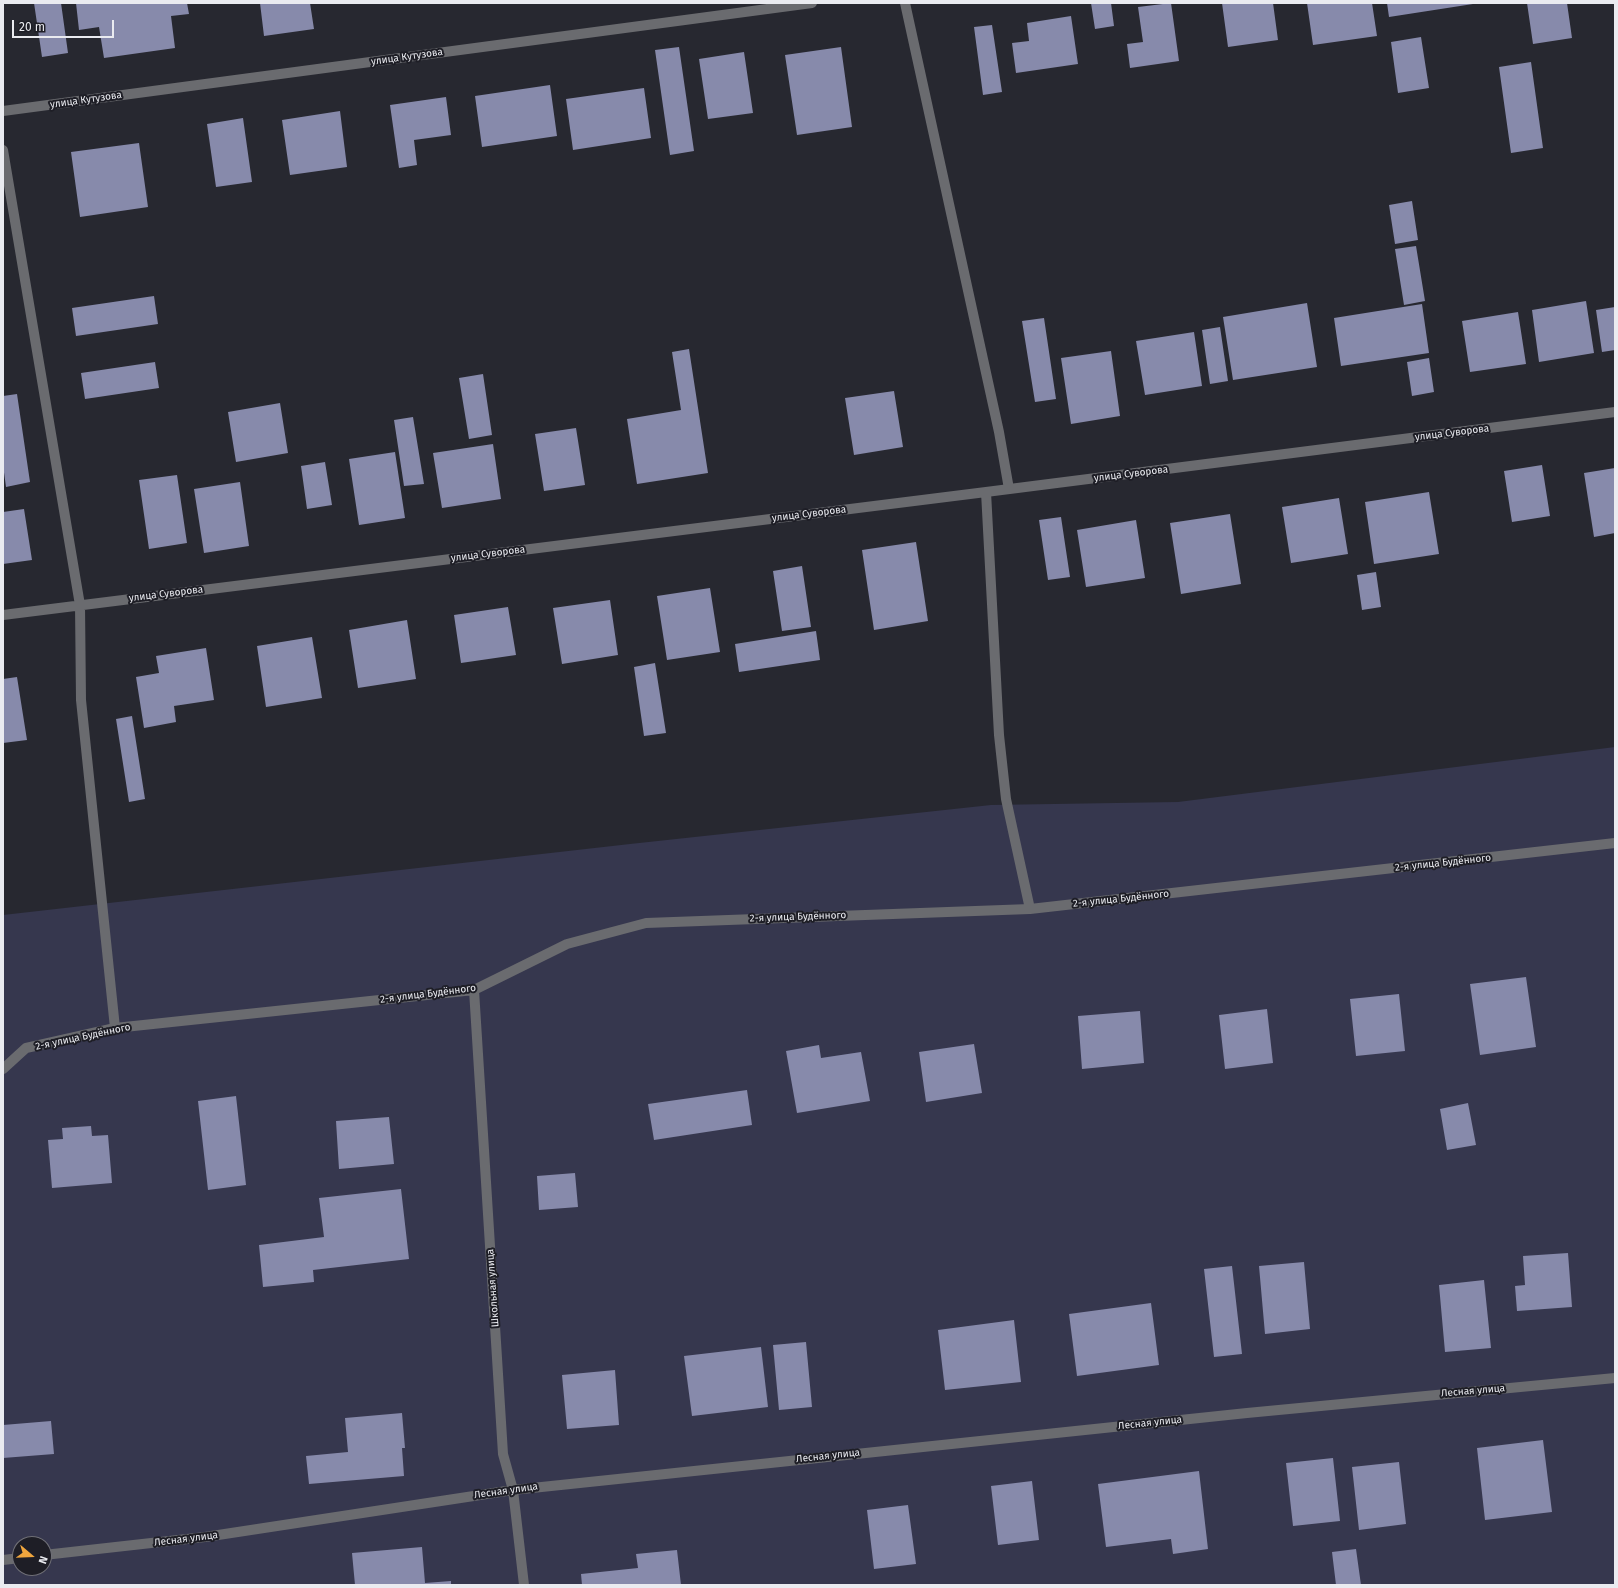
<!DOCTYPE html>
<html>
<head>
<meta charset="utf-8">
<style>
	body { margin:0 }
	#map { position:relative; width:1618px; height:1588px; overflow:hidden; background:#272830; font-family:"Fira Sans",sans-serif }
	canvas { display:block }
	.frame { position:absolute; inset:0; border:4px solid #eaebf0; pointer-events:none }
	.north { position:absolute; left:12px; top:1536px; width:40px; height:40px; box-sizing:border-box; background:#1e1e26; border:1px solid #707077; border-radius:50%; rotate:109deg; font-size:11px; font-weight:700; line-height:16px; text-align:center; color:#eaebf0 }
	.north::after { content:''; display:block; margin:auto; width:14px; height:18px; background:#f0a63e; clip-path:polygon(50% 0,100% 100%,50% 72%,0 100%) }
	.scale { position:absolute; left:12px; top:20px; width:102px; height:18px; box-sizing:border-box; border:2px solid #eaebf0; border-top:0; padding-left:5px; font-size:12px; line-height:14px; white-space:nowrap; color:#eaebf0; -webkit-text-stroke:3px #1e1e26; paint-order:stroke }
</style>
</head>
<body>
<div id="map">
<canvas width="1618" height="1588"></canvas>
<div class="frame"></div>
<div class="north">N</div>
<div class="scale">20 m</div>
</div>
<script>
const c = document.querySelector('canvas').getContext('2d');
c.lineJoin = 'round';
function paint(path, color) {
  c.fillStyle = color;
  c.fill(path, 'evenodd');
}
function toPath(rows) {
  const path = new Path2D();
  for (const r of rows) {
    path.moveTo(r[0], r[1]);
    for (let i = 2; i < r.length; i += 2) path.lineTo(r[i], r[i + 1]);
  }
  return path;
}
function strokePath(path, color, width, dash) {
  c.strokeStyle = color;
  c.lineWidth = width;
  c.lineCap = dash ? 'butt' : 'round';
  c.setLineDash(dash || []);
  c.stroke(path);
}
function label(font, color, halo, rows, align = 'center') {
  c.font = font + ' "Fira Sans",sans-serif';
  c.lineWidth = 4;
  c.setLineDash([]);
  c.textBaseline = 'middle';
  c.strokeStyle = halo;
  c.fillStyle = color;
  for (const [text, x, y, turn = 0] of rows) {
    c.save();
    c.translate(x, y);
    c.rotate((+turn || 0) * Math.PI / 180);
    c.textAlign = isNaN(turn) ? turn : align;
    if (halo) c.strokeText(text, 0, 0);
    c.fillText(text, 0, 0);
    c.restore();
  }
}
paint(toPath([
	[1615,747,1615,1585,3,1585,3,915,630,844,991,805,1178,802],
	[20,1544,44,1544,44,1568,20,1568]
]), '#36374e');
paint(toPath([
	[34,3,61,3,68,53,42,57],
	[76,3,187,3,189,14,171,16,175,48,104,58,99,27,79,30],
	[260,3,310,3,314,29,264,36],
	[1091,3,1111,3,1114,26,1095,29],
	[1171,3,1179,61,1130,68,1127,44,1143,42,1138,7],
	[1222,3,1273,3,1278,40,1228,47],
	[1307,3,1372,3,1377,36,1313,45],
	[1387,3,1473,3,1473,4,1389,17],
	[1527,3,1567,3,1572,38,1533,44],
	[1071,16,1078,64,1016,73,1012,43,1029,41,1027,23],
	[992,25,1002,92,983,95,974,27],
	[1421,37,1429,88,1398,93,1391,42],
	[679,47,694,151,670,155,655,50],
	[841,47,852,127,797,135,785,55],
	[744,52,753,113,708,119,699,59],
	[1531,62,1543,148,1511,153,1499,67],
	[550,85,557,136,482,147,475,96],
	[644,88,651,138,573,150,566,99],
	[446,97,451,135,414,140,417,165,399,168,390,105],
	[340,111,347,167,290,175,282,120],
	[243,118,252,182,216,187,207,124],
	[139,143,148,207,80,217,71,152],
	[1412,201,1418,240,1395,244,1389,205],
	[1416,246,1425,301,1404,305,1395,249],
	[154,296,158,324,76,336,72,308],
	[1586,301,1594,353,1539,362,1532,310],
	[1307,303,1317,367,1233,380,1223,317],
	[1422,304,1429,353,1341,366,1334,318],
	[1615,307,1615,350,1602,352,1596,310],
	[1518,312,1526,364,1470,372,1462,321],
	[1044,318,1056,399,1035,402,1022,321],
	[1220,327,1228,381,1210,384,1202,330],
	[1194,332,1202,386,1145,395,1136,341],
	[689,349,708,473,637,484,627,419,681,410,672,352],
	[1111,351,1120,416,1071,424,1061,358],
	[1429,358,1434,392,1412,396,1407,362],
	[155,362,159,388,85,399,81,373],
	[483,374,492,435,469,439,459,378],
	[894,391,903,447,854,455,845,398],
	[17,394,30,482,6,487,3,465,3,396],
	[280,403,288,453,236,462,228,412],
	[413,417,424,484,404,486,394,420],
	[576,428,585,485,544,491,535,434],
	[493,444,501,499,442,508,433,453],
	[395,452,405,518,359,525,349,459],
	[325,462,332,505,307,509,301,466],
	[1542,465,1550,516,1512,522,1504,471],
	[1615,468,1615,533,1594,537,1584,473],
	[177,475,187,543,149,549,139,480],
	[240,482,249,546,204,553,194,489],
	[1429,492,1439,554,1374,564,1365,502],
	[1339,498,1348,554,1291,563,1282,507],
	[24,509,32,560,3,564,3,512],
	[1230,514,1241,584,1181,594,1170,523],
	[1061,517,1070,577,1048,580,1039,520],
	[1136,520,1145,578,1086,587,1077,530],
	[916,542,928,621,874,630,862,550],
	[802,566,811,627,782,631,773,571],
	[1376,572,1381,607,1362,610,1357,575],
	[710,588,720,652,667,660,657,596],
	[610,600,618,655,562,664,553,608],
	[508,607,516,655,461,663,454,615],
	[407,620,416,679,358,688,349,630],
	[816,631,820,660,739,672,735,644],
	[312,637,322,698,266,707,257,646],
	[206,648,214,700,174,706,176,722,144,728,136,677,159,673,156,656],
	[655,663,666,733,644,736,634,667],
	[17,677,27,740,3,743,3,679],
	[132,716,145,799,129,802,116,719],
	[1526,977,1536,1047,1480,1055,1470,984],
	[1399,994,1405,1051,1356,1056,1350,999],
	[1267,1009,1273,1063,1225,1069,1219,1015],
	[1140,1011,1144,1063,1082,1069,1078,1016],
	[974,1044,982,1093,926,1102,919,1052],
	[819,1045,821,1058,861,1052,870,1101,797,1113,786,1051],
	[747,1090,752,1125,654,1140,648,1104],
	[236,1096,246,1185,208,1190,198,1101],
	[1468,1103,1476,1145,1447,1150,1440,1109],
	[389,1117,394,1164,339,1169,336,1121],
	[91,1126,92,1136,108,1135,112,1183,52,1188,48,1140,63,1139,62,1128],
	[575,1173,578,1207,539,1210,537,1176],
	[401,1189,409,1259,313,1270,314,1282,263,1287,259,1245,324,1237,319,1198],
	[1568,1253,1572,1307,1517,1311,1515,1286,1525,1285,1523,1256],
	[1304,1262,1310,1329,1265,1334,1259,1266],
	[1232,1266,1242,1354,1214,1357,1204,1269],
	[1484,1280,1491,1348,1445,1352,1439,1285],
	[1151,1303,1159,1365,1077,1376,1069,1314],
	[1014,1320,1021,1382,945,1390,938,1330],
	[806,1342,812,1407,779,1410,773,1345],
	[761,1347,768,1407,692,1416,684,1356],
	[615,1370,619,1425,567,1429,562,1375],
	[402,1413,405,1448,402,1448,404,1476,309,1484,306,1456,348,1452,345,1418],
	[51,1421,54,1454,3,1458,3,1425],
	[1543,1440,1552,1512,1485,1520,1477,1448],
	[1333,1458,1340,1521,1293,1526,1286,1463],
	[1399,1462,1406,1524,1359,1530,1352,1467],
	[1199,1471,1208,1549,1173,1554,1171,1539,1106,1547,1098,1484],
	[1032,1481,1039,1540,998,1545,991,1486],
	[908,1505,916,1564,874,1569,867,1510],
	[422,1547,425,1583,451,1581,451,1585,355,1585,352,1553],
	[1356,1549,1361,1585,1336,1585,1332,1552],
	[677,1550,681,1585,582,1585,581,1574,638,1568,636,1554]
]), '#878aab');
strokePath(toPath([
	[905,3,999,432,1009,489],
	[3,111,812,3],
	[3,150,80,605,81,700,115,1028],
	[986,492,999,735,1006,799,1030,909],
	[3,615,986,492,1615,412],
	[474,990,503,1454,513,1490,524,1585],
	[3,1069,26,1048,115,1028,474,990,567,944,646,923,1030,909,1615,843],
	[44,1555,205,1537,513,1490,1247,1413,1615,1378],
	[3,1560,20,1558]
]), '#6a6b6f', 10);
label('10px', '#eaebf0', '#1e1e26', [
	["улица Кутузова",407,57,-8],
	["улица Кутузова",86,100,-8],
	["улица Суворова",1452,433,-7],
	["улица Суворова",1131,474,-7],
	["улица Суворова",809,514,-7],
	["улица Суворова",488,554,-7],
	["улица Суворова",166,594,-7],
	["2-я улица Будённого",1443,863,-6],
	["2-я улица Будённого",1121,899,-6],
	["2-я улица Будённого",798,917,-2],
	["2-я улица Будённого",428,994,-7],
	["2-я улица Будённого",83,1037,-12],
	["Школьная улица",493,1288,-94],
	["Лесная улица",1473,1391,-5],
	["Лесная улица",1150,1423,-6],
	["Лесная улица",828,1456,-6],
	["Лесная улица",506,1491,-8],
	["Лесная улица",186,1539,-7]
]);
</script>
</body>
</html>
